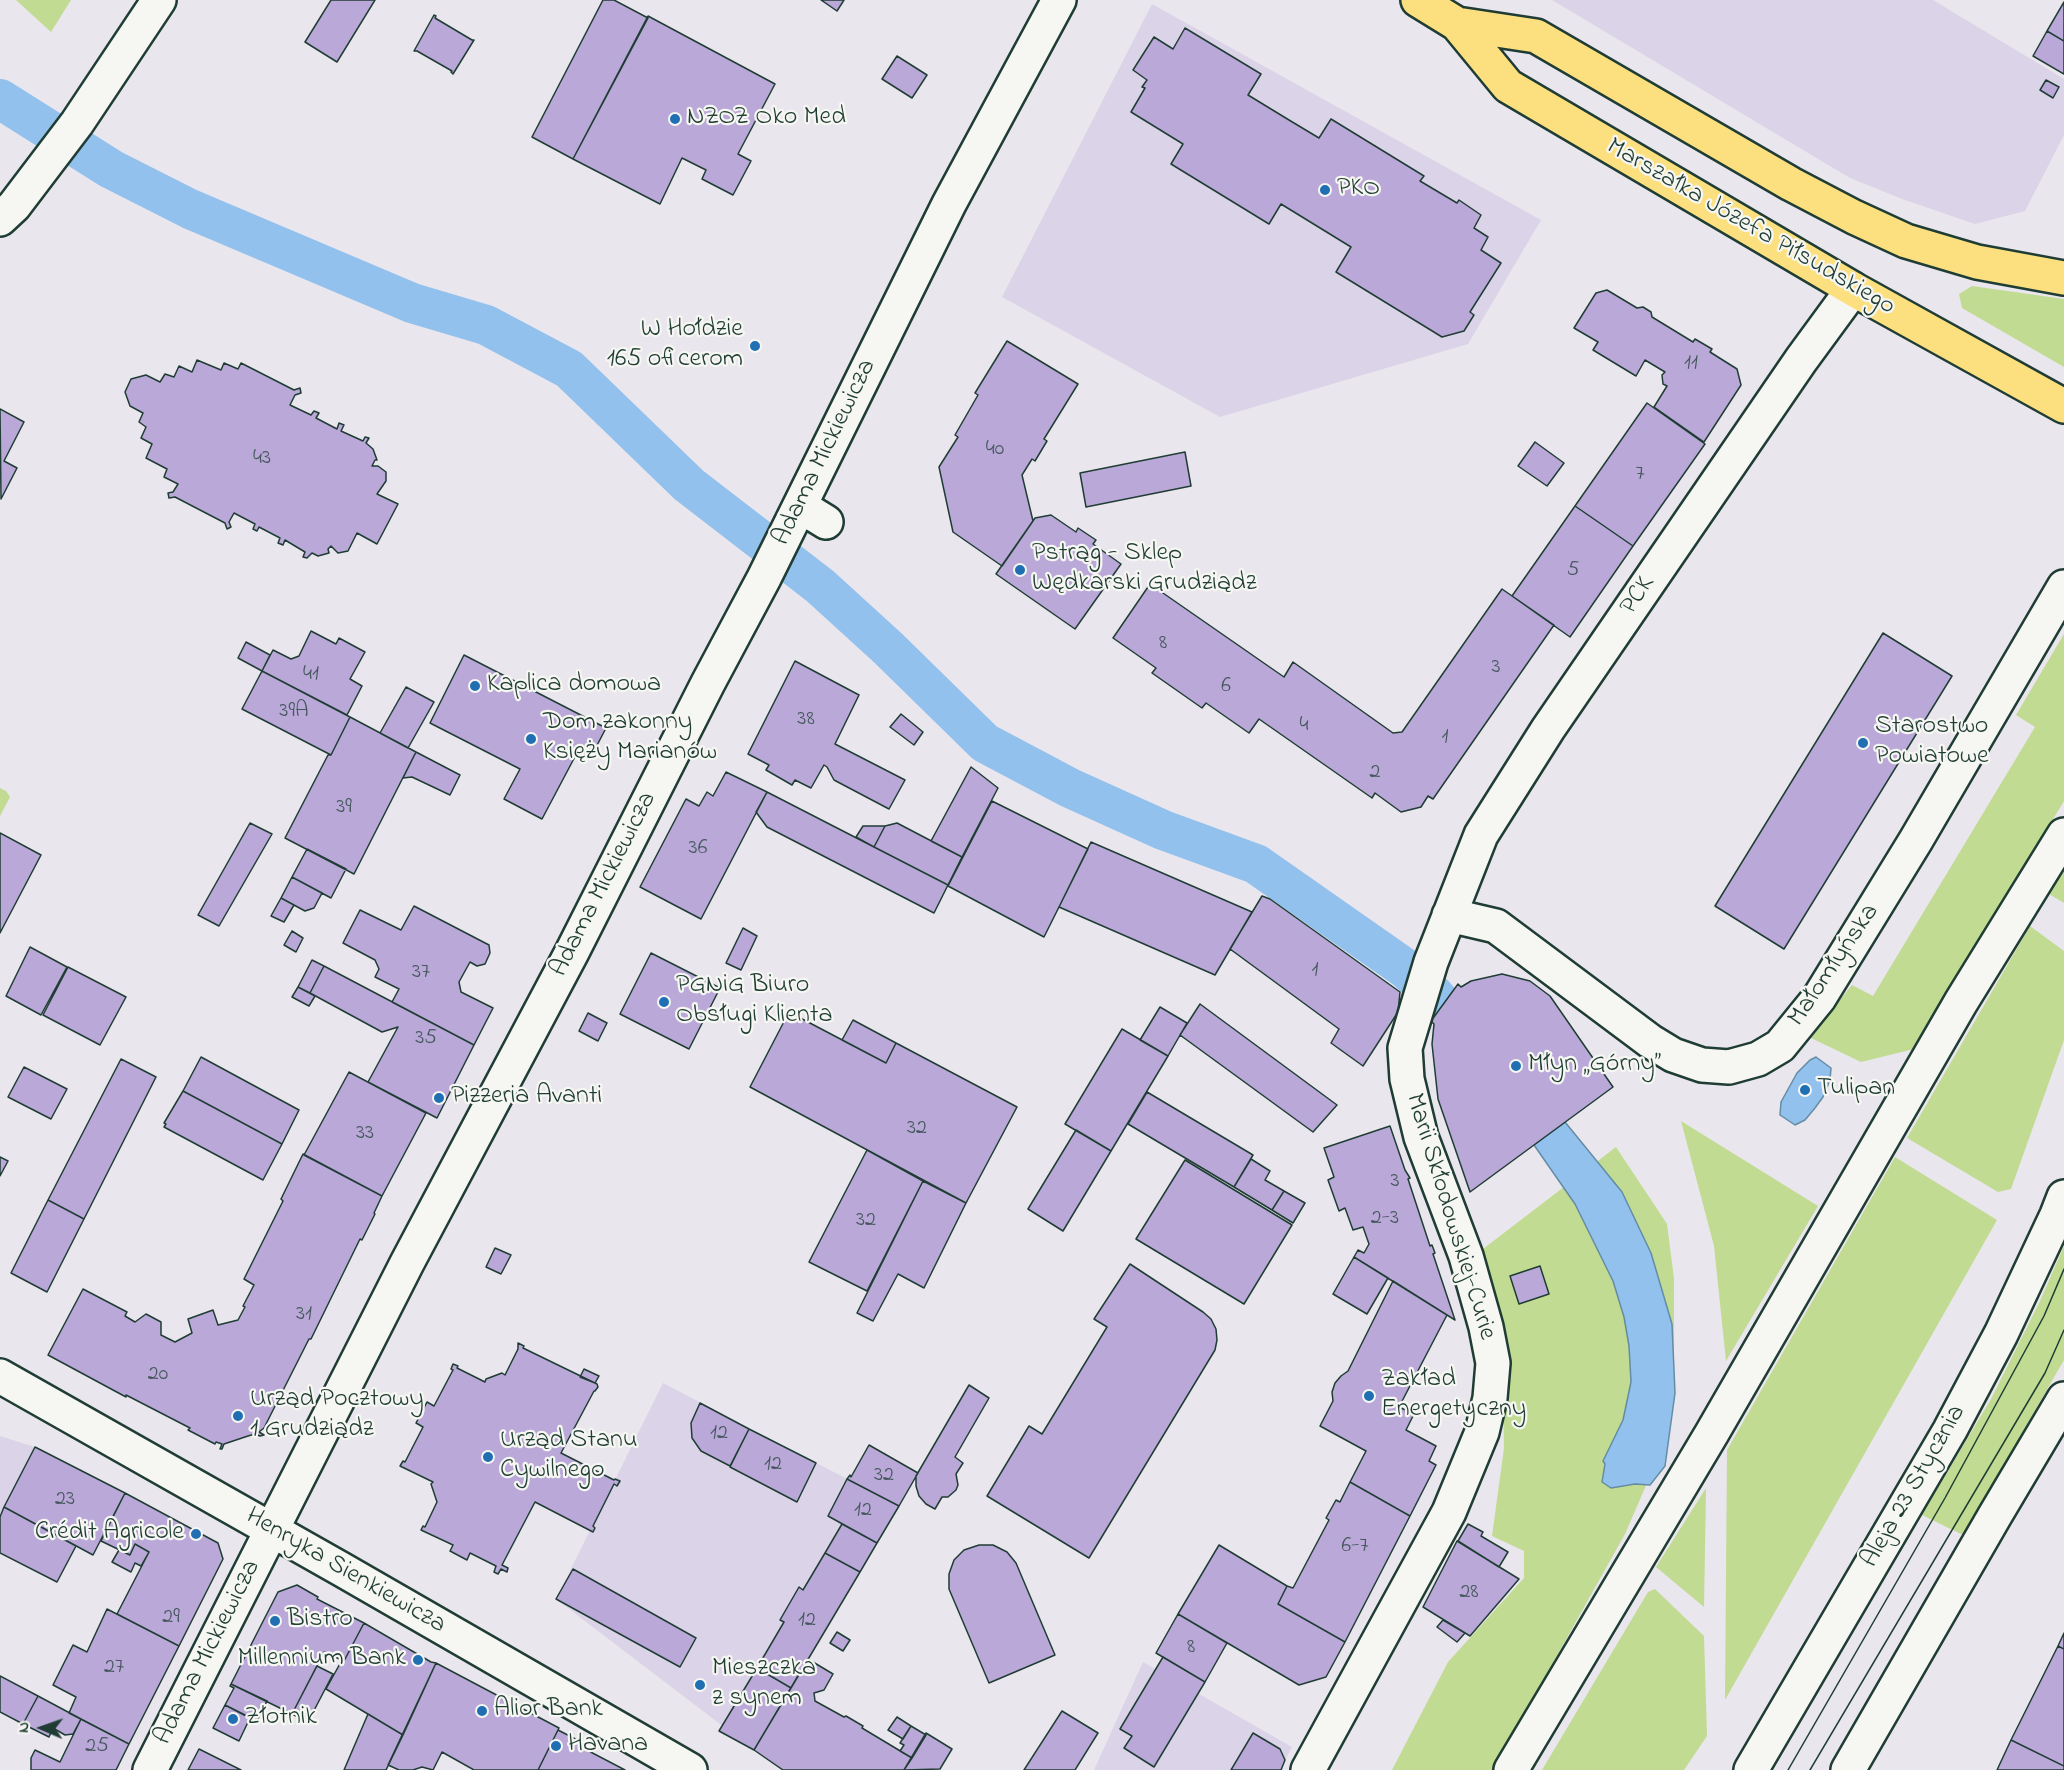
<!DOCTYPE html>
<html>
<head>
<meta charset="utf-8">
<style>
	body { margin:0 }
	#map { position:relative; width:2064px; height:1770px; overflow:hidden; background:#eae6ed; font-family:"Indie Flower",sans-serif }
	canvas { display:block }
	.north { position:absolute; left:12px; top:1698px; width:60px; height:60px; -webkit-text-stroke:4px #f6f6f2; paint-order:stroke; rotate:272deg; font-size:16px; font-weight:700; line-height:24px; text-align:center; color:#1f3d34 }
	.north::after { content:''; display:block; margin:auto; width:21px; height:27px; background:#1f3d34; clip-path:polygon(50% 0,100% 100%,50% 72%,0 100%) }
</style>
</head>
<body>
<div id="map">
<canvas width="2064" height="1770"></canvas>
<div class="north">N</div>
</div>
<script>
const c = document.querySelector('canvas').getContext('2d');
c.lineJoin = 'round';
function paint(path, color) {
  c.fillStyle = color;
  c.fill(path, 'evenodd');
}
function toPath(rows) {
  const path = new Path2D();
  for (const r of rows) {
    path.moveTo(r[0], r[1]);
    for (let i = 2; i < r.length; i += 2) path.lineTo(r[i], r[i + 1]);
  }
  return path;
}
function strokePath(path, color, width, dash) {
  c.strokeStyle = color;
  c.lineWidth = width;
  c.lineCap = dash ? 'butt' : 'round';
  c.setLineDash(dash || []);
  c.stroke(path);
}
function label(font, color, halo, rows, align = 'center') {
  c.font = font + ' "Indie Flower",sans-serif';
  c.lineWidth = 4.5;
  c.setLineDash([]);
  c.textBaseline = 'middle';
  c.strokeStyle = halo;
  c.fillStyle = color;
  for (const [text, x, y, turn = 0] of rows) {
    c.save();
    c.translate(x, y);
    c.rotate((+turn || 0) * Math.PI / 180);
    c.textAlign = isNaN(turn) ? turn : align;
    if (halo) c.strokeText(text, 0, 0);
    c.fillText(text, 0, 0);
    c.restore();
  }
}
paint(toPath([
	[1552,0,1933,0,2064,79,2064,135,2025,211,1975,224,1902,199,1850,178],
	[1152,4,1541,220,1468,344,1220,417,1002,297],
	[663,1383,899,1506,754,1750,556,1599],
	[0,1436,35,1447,0,1517],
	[1143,1662,1292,1747,1280,1770,1094,1770]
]), '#dbd3e7');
paint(toPath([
	[16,0,71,0,51,32],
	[1972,286,2064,299,2064,367,1962,308,1959,294],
	[2064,634,2064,801,1914,1049,1861,1062,1809,1037,1852,985,1873,996,2035,727,2016,715],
	[0,788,6,791,10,797,0,816],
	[2064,869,2064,903,2049,894],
	[2030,926,2064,951,2064,1040,2011,1189,1998,1192,1907,1138],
	[1681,1121,1818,1206,1726,1361,1714,1246],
	[1616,1147,1667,1224,1674,1279,1674,1356,1664,1444,1625,1534,1493,1770,1392,1770,1448,1662,1524,1578,1524,1551,1492,1536,1504,1448,1502,1319,1483,1249],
	[1895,1157,1997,1220,1725,1700,1727,1450],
	[2064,1246,2064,1360,1963,1535,1922,1515,1991,1399,2040,1301],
	[1706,1488,1704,1607,1656,1567],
	[1655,1589,1704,1636,1707,1736,1684,1770,1542,1770,1648,1592]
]), '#c1db92');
const water = toPath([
	[1816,1057,1831,1068,1830,1080,1823,1097,1815,1108,1805,1120,1795,1125,1780,1115,1781,1102,1797,1073,1810,1060,1816,1057],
	[1565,1122,1622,1192,1651,1253,1672,1324,1675,1393,1665,1466,1650,1485,1635,1484,1611,1488,1602,1482,1605,1464,1603,1461,1623,1420,1631,1382,1629,1346,1624,1317,1613,1281,1575,1204,1534,1145,1565,1122]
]);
paint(water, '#92c1ed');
strokePath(water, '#648ca3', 1.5);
strokePath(toPath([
	[0,99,111,169,190,209,412,303,486,325,569,369,689,485,820,586,888,648,985,743,1070,788,1163,830,1256,864,1406,969,1435,996,1443,1005]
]), '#92c1ed', 40);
const building = toPath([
	[331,0,375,0,337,62,305,42,331,0],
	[603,0,614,0,648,18,573,159,532,137,603,0],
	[821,0,844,0,837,11,821,0],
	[2064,2,2064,41,2047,31,2064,2],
	[434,15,436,16,435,18,472,40,474,40,453,74,451,72,452,71,417,51,414,51,434,15],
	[648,16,775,84,738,154,751,161,733,195,702,179,706,170,682,158,660,204,573,159,648,16],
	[1185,28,1261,74,1248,95,1289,120,1319,138,1331,119,1424,176,1420,181,1457,203,1459,200,1481,215,1474,228,1488,237,1481,250,1501,263,1470,312,1474,315,1464,331,1442,337,1336,272,1351,247,1281,204,1269,224,1171,164,1183,144,1131,112,1145,88,1142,87,1147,80,1133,70,1154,37,1173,49,1185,28],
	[2047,31,2064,41,2064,74,2033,56,2047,31],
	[897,56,927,75,912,98,882,79,897,56],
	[2046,80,2059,87,2053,98,2040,90,2046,80],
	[1607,290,1637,308,1643,307,1651,312,1652,317,1693,342,1695,339,1712,349,1710,352,1737,369,1741,385,1704,442,1654,407,1667,386,1663,384,1662,375,1665,372,1645,360,1636,376,1593,350,1598,342,1574,328,1596,293,1607,290],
	[1007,341,1078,384,1044,439,1047,441,1035,461,1032,459,1022,475,1033,521,1002,566,953,532,939,467,958,437,955,435,978,395,975,393,1007,341],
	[197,360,221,370,224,363,238,369,241,363,294,390,300,388,301,393,295,395,290,405,311,415,314,411,319,413,316,418,337,429,339,423,344,425,341,431,363,441,365,437,369,438,366,443,373,449,377,460,375,460,372,466,378,466,386,472,386,481,377,494,398,504,377,544,357,533,348,551,338,553,331,546,328,549,329,553,318,556,312,553,307,558,303,557,305,552,285,540,283,545,278,543,280,538,259,527,257,531,253,529,255,524,234,513,229,522,231,527,227,529,225,523,175,497,169,498,168,493,173,492,178,484,164,477,167,469,146,458,152,444,141,438,146,427,139,422,143,413,130,406,125,392,131,379,146,375,160,382,165,374,174,377,179,366,192,372,197,360],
	[1647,403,1705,444,1633,546,1575,506,1647,403],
	[0,409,24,422,4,461,17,468,1,499,0,409],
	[1535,442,1564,463,1547,486,1518,466,1535,442],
	[1185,452,1191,486,1086,507,1080,473,1185,452],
	[1575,506,1633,546,1570,637,1512,596,1575,506],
	[1051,515,1076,532,1078,528,1096,540,1093,544,1121,564,1075,629,996,574,1035,518,1051,515],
	[1150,584,1284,677,1293,662,1393,733,1402,732,1502,589,1554,625,1433,799,1428,796,1421,807,1401,812,1375,793,1372,798,1259,719,1249,733,1206,703,1202,708,1152,673,1156,668,1113,638,1150,584],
	[311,631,336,644,339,638,365,652,350,679,362,686,347,715,262,671,273,650,291,659,299,656,311,631],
	[1883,633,1952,676,1784,949,1715,906,1883,633],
	[246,642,270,655,262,671,238,658,246,642],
	[464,655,606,728,591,757,578,751,542,819,504,799,520,769,430,723,464,655],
	[795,661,859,695,835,744,905,780,889,809,834,780,827,767,824,765,811,788,795,780,792,785,766,770,769,765,748,754,795,661],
	[262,671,350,717,331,755,242,709,262,671],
	[406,687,434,702,408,748,380,733,406,687],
	[901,714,923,732,914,745,890,727,901,714],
	[350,717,416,752,354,874,285,838,328,755,331,755,350,717],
	[416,752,460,775,450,795,412,777,403,778,416,752],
	[971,767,998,788,962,857,931,841,971,767],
	[726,772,767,792,701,919,640,887,686,799,699,806,707,792,713,796,726,772],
	[767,792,948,885,934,913,767,827,756,812,767,792],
	[992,801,1088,849,1044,937,948,886,992,801],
	[250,823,272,834,219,926,198,915,250,823],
	[897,823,962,857,948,885,874,847,885,826,897,823],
	[863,826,885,826,874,847,856,837,863,826],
	[0,833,41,855,0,933,0,833],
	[1091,842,1252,912,1215,975,1059,907,1091,842],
	[307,849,346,869,331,898,292,877,307,849],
	[292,877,322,893,314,908,305,911,281,898,292,877],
	[1262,896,1270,899,1400,992,1398,1012,1363,1066,1331,1043,1339,1029,1230,949,1262,896],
	[281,898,294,905,284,922,271,916,281,898],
	[414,906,489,945,490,953,485,964,477,966,470,962,459,982,461,992,493,1008,474,1045,392,1002,399,989,375,977,379,969,375,960,343,943,360,910,401,930,414,906],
	[743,928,757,936,741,970,726,963,743,928],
	[292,931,303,938,296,952,284,945,292,931],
	[30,947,67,967,41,1015,6,996,30,947],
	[651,953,720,988,689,1049,620,1014,651,953],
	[312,960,324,966,310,993,298,987,312,960],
	[324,966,474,1045,437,1118,368,1082,398,1027,382,1032,310,993,324,966],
	[68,967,126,997,100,1045,43,1015,68,967],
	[1502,974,1530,981,1550,996,1613,1087,1470,1192,1438,1099,1432,1044,1434,1024,1431,1021,1458,984,1461,987,1471,981,1502,974],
	[298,987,315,996,309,1006,292,997,298,987],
	[1200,1004,1337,1105,1313,1132,1180,1035,1200,1004],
	[1160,1007,1187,1023,1168,1056,1140,1040,1160,1007],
	[789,1012,886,1063,896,1043,1017,1107,966,1203,750,1087,789,1012],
	[588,1013,607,1023,598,1041,579,1031,588,1013],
	[853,1020,896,1043,886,1063,842,1040,853,1020],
	[1122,1029,1168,1056,1111,1151,1065,1124,1122,1029],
	[201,1057,299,1110,282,1144,183,1091,201,1057],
	[121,1059,156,1077,84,1219,48,1200,121,1059],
	[24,1067,67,1089,51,1119,8,1097,24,1067],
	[349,1072,426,1113,382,1196,304,1155,349,1072],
	[183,1091,282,1144,263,1180,164,1127,166,1124,164,1123,183,1091],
	[1147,1092,1253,1155,1234,1187,1128,1124,1147,1092],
	[1390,1126,1405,1170,1410,1178,1408,1179,1430,1246,1432,1245,1435,1253,1433,1254,1455,1320,1354,1257,1358,1250,1364,1253,1369,1244,1363,1227,1353,1230,1345,1208,1339,1211,1328,1180,1334,1177,1324,1148,1390,1126],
	[1076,1130,1111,1151,1063,1231,1028,1209,1076,1130],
	[867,1150,923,1181,867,1291,809,1262,867,1150],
	[303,1154,382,1196,374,1213,375,1214,362,1240,360,1239,311,1339,309,1339,264,1428,259,1432,264,1435,260,1436,255,1434,248,1436,224,1444,222,1449,220,1449,222,1444,216,1442,215,1444,188,1430,190,1428,126,1395,126,1397,48,1355,83,1289,127,1312,125,1316,135,1322,146,1314,161,1322,161,1335,175,1342,192,1333,188,1319,213,1310,218,1325,238,1320,245,1307,243,1306,254,1285,244,1279,283,1201,281,1199,303,1154],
	[0,1157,8,1161,0,1176,0,1157],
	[1251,1159,1270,1171,1265,1180,1284,1191,1272,1210,1234,1187,1251,1159],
	[1185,1160,1292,1225,1244,1304,1136,1239,1185,1160],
	[923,1181,966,1203,924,1288,898,1274,873,1321,857,1313,923,1181],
	[1284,1191,1305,1203,1293,1223,1272,1210,1284,1191],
	[48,1200,84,1219,47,1292,11,1273,48,1200],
	[495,1248,511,1255,501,1274,486,1267,495,1248],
	[1354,1257,1388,1278,1367,1314,1333,1294,1354,1257],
	[1130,1264,1203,1312,1211,1319,1216,1329,1217,1340,1215,1350,1089,1558,987,1496,1029,1426,1042,1434,1107,1327,1094,1319,1130,1264],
	[1540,1266,1549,1294,1519,1304,1510,1276,1540,1266],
	[1393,1281,1447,1315,1399,1407,1414,1414,1406,1430,1436,1446,1429,1461,1436,1465,1410,1516,1350,1482,1366,1451,1320,1426,1333,1401,1332,1392,1335,1383,1341,1376,1348,1371,1393,1281],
	[518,1343,524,1346,523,1348,597,1384,598,1387,595,1391,594,1391,561,1453,614,1480,615,1479,620,1481,617,1486,614,1484,593,1526,595,1528,593,1532,535,1502,502,1565,508,1568,507,1572,501,1569,498,1574,494,1572,496,1566,470,1553,467,1560,450,1551,453,1545,421,1530,423,1526,425,1527,437,1502,431,1484,433,1482,400,1466,403,1461,405,1462,423,1427,416,1423,427,1402,434,1406,453,1370,451,1369,453,1364,458,1366,457,1368,485,1382,486,1379,502,1373,505,1375,518,1349,518,1343],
	[584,1369,599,1376,595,1383,580,1377,584,1369],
	[969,1385,989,1398,955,1457,963,1463,956,1474,958,1485,956,1490,948,1497,942,1497,935,1509,926,1504,919,1496,916,1486,916,1476,969,1385],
	[700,1403,749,1429,730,1466,701,1451,692,1438,691,1423,700,1403],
	[749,1429,816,1463,797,1502,730,1467,749,1429],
	[869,1445,918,1473,899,1506,847,1479,850,1475,851,1477,869,1445],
	[35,1447,125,1493,93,1555,4,1507,35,1447],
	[847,1479,899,1506,877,1543,828,1516,847,1479],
	[1350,1482,1410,1516,1345,1642,1278,1604,1287,1586,1293,1588,1329,1520,1326,1518,1336,1500,1340,1502,1350,1482],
	[125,1493,218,1543,223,1559,179,1646,117,1614,149,1552,135,1544,130,1555,101,1541,125,1493],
	[4,1507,76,1546,57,1582,0,1553,0,1517,4,1507],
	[842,1524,877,1543,860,1572,825,1553,842,1524],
	[1468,1524,1483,1532,1481,1536,1508,1552,1499,1567,1458,1541,1468,1524],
	[1457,1541,1519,1579,1470,1636,1423,1607,1457,1541],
	[135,1544,149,1552,141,1566,135,1563,131,1572,112,1562,119,1550,130,1555,135,1544],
	[979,1545,993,1545,1007,1552,1016,1563,1055,1655,989,1683,949,1589,949,1574,954,1560,964,1550,979,1545],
	[1219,1545,1287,1586,1278,1604,1345,1642,1326,1677,1299,1685,1178,1614,1219,1545],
	[825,1553,860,1572,791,1688,757,1668,784,1622,780,1620,799,1587,803,1590,825,1553],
	[573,1569,696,1638,680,1667,556,1599,573,1569],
	[297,1585,318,1597,317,1599,364,1623,344,1661,324,1652,292,1714,231,1684,278,1592,297,1585],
	[107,1609,179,1646,129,1744,69,1713,76,1697,53,1685,73,1645,87,1652,107,1609],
	[1178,1614,1227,1643,1205,1682,1156,1653,1178,1614],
	[1443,1620,1465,1633,1457,1642,1437,1627,1443,1620],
	[364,1623,431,1662,436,1663,403,1735,326,1689,342,1660,344,1661,364,1623],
	[837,1632,850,1640,843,1651,830,1643,837,1632],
	[2064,1633,2064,1649,2058,1646,2064,1633],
	[2058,1646,2064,1649,2064,1766,2011,1740,2058,1646],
	[1163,1657,1205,1682,1154,1767,1124,1748,1132,1736,1120,1729,1163,1657],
	[808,1659,833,1674,824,1690,814,1693,815,1701,844,1717,846,1716,863,1726,862,1728,912,1758,904,1770,783,1770,754,1750,808,1659],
	[436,1663,559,1728,538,1770,474,1770,442,1752,433,1770,422,1767,413,1770,399,1770,388,1765,436,1663],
	[317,1666,333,1674,308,1722,292,1714,317,1666],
	[757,1668,791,1688,754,1750,719,1731,757,1668],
	[0,1676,38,1696,23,1724,0,1712,0,1676],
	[231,1684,267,1701,257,1721,225,1705,234,1688,230,1686,231,1684],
	[38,1696,81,1719,73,1734,65,1735,53,1728,49,1737,23,1724,38,1696],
	[225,1705,250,1718,239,1741,213,1728,225,1705],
	[1062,1711,1098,1733,1075,1770,1024,1770,1062,1711],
	[368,1714,403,1735,386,1770,344,1770,368,1714],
	[897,1717,911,1726,903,1739,888,1730,897,1717],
	[81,1719,129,1744,116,1770,31,1770,31,1758,35,1750,60,1762,81,1719],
	[911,1726,926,1735,912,1758,900,1751,904,1745,900,1743,911,1726],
	[558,1730,583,1743,581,1747,625,1770,538,1770,558,1730],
	[926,1733,952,1749,940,1769,904,1770,926,1733],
	[1253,1733,1280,1749,1285,1760,1281,1770,1231,1770,1253,1733],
	[2011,1740,2064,1766,2064,1770,1997,1770,2011,1740],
	[199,1749,241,1770,188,1770,199,1749]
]);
paint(building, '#b9a8d8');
strokePath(building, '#1f3d34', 1.5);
const minor = toPath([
	[0,219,14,206,77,123,159,0],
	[800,506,826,522],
	[1449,915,1496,926,1650,1041,1673,1055,1702,1065,1729,1067,1758,1059,1780,1046,1819,998,1916,840,2064,587],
	[0,1376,341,1569,690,1770],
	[150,1770,407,1263,572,952,708,683,764,578,949,204,1059,0],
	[1308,1770,1449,1512,1482,1432,1490,1398,1493,1363,1486,1327,1466,1256,1421,1137,1407,1079,1405,1048,1431,962,1481,835,1548,729,1801,360,1853,289],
	[1511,1770,1712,1433,1961,1002,2064,835],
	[1751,1770,1950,1430,2001,1334,2057,1215,2064,1197],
	[1848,1770,1994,1517,2064,1399]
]);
const major = toPath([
	[1418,0,1457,24,1508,86,1853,289,2064,406],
	[1457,24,1536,36,1791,184,1854,217,1906,241,1977,262,2064,278]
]);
strokePath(minor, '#1f3d34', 38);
strokePath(major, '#1f3d34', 38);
strokePath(minor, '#f6f6f2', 33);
strokePath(major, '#fce080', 33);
strokePath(toPath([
	[1788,1770,1945,1498,2044,1316,2064,1269],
	[1810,1770,2045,1373,2064,1330]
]), '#1f3d34', 1.5);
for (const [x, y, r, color] of [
	[675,119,6,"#1f6fb2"],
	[1325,190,6,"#1f6fb2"],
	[755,346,6,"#1f6fb2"],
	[1020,570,6,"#1f6fb2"],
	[475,686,6,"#1f6fb2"],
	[531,739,6,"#1f6fb2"],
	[1863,743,6,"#1f6fb2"],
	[664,1002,6,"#1f6fb2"],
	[1516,1066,6,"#1f6fb2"],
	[1805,1090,6,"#1f6fb2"],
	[439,1098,6,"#1f6fb2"],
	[1369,1396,6,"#1f6fb2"],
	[238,1416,6,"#1f6fb2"],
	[488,1457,6,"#1f6fb2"],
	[196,1534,6,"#1f6fb2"],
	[275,1621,6,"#1f6fb2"],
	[418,1660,6,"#1f6fb2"],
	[700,1685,6,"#1f6fb2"],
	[482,1711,6,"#1f6fb2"],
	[233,1719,6,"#1f6fb2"],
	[556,1746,6,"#1f6fb2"]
]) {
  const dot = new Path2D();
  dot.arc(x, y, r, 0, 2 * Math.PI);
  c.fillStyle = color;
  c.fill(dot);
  strokePath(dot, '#f6f6f2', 2);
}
label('22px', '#46585d', null, [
	["11",1691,364],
	["40",995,450],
	["43",262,459],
	["7",1640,475],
	["5",1573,571],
	["8",1163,644],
	["3",1496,668],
	["41",311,675],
	["6",1226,687],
	["39A",294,712],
	["38",806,720],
	["4",1304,726],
	["1",1445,738],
	["2",1375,773],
	["39",344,808],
	["36",698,849],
	["1",1315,971],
	["37",421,973],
	["35",426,1039],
	["32",917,1129],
	["33",365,1134],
	["3",1395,1182],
	["2-3",1385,1219],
	["32",866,1221],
	["31",304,1315],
	["20",158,1375],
	["12",719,1434],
	["12",773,1465],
	["32",884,1476],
	["23",65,1500],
	["12",863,1511],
	["6-7",1355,1547],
	["28",1469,1593],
	["29",171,1618],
	["12",807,1621],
	["8",1191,1648],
	["27",114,1668],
	["25",97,1747]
]);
label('26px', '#1f3d34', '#f6f6f2', [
	["NZOZ Oko Med",687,119],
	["PKO",1337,190],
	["W Hołdzie",743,331,"right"],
	["165 oficerom",743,361,"right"],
	["Pstrąg - Sklep",1032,555],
	["Wędkarski Grudziądz",1032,585],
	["Kaplica domowa",487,686],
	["Dom zakonny",543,724],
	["Księży Marianów",543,754],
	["Starostwo",1875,728],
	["Powiatowe",1875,758],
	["PGNiG Biuro",676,987],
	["Obsługi Klienta",676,1017],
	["Młyn „Górny”",1528,1066],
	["Tulipan",1817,1090],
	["Pizzeria Avanti",451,1098],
	["Zakład",1381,1381],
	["Energetyczny",1381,1411],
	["Urząd Pocztowy",250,1401],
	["1 Grudziądz",250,1431],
	["Urząd Stanu",500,1442],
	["Cywilnego",500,1472],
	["Crédit Agricole",184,1534,"right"],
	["Bistro",287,1621],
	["Millennium Bank",406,1660,"right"],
	["Mieszczka",712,1670],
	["z synem",712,1700],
	["Alior Bank",494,1711],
	["Złotnik",245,1719],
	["Havana",568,1746]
], 'left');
label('26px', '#1f3d34', '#f6f6f2', [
	["Marszałka Józefa Piłsudskiego",1750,228,30],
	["Adama Mickiewicza",826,453,-64],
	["PCK",1639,596,-56],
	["Adama Mickiewicza",605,885,-63],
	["Małomłyńska",1835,966,-56],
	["Marii Skłodowskiej-Curie",1449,1217,73],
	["Aleja 23 Stycznia",1915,1487,-60],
	["Henryka Sienkiewicza",345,1572,30],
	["Adama Mickiewicza",209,1653,-63]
]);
</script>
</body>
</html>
